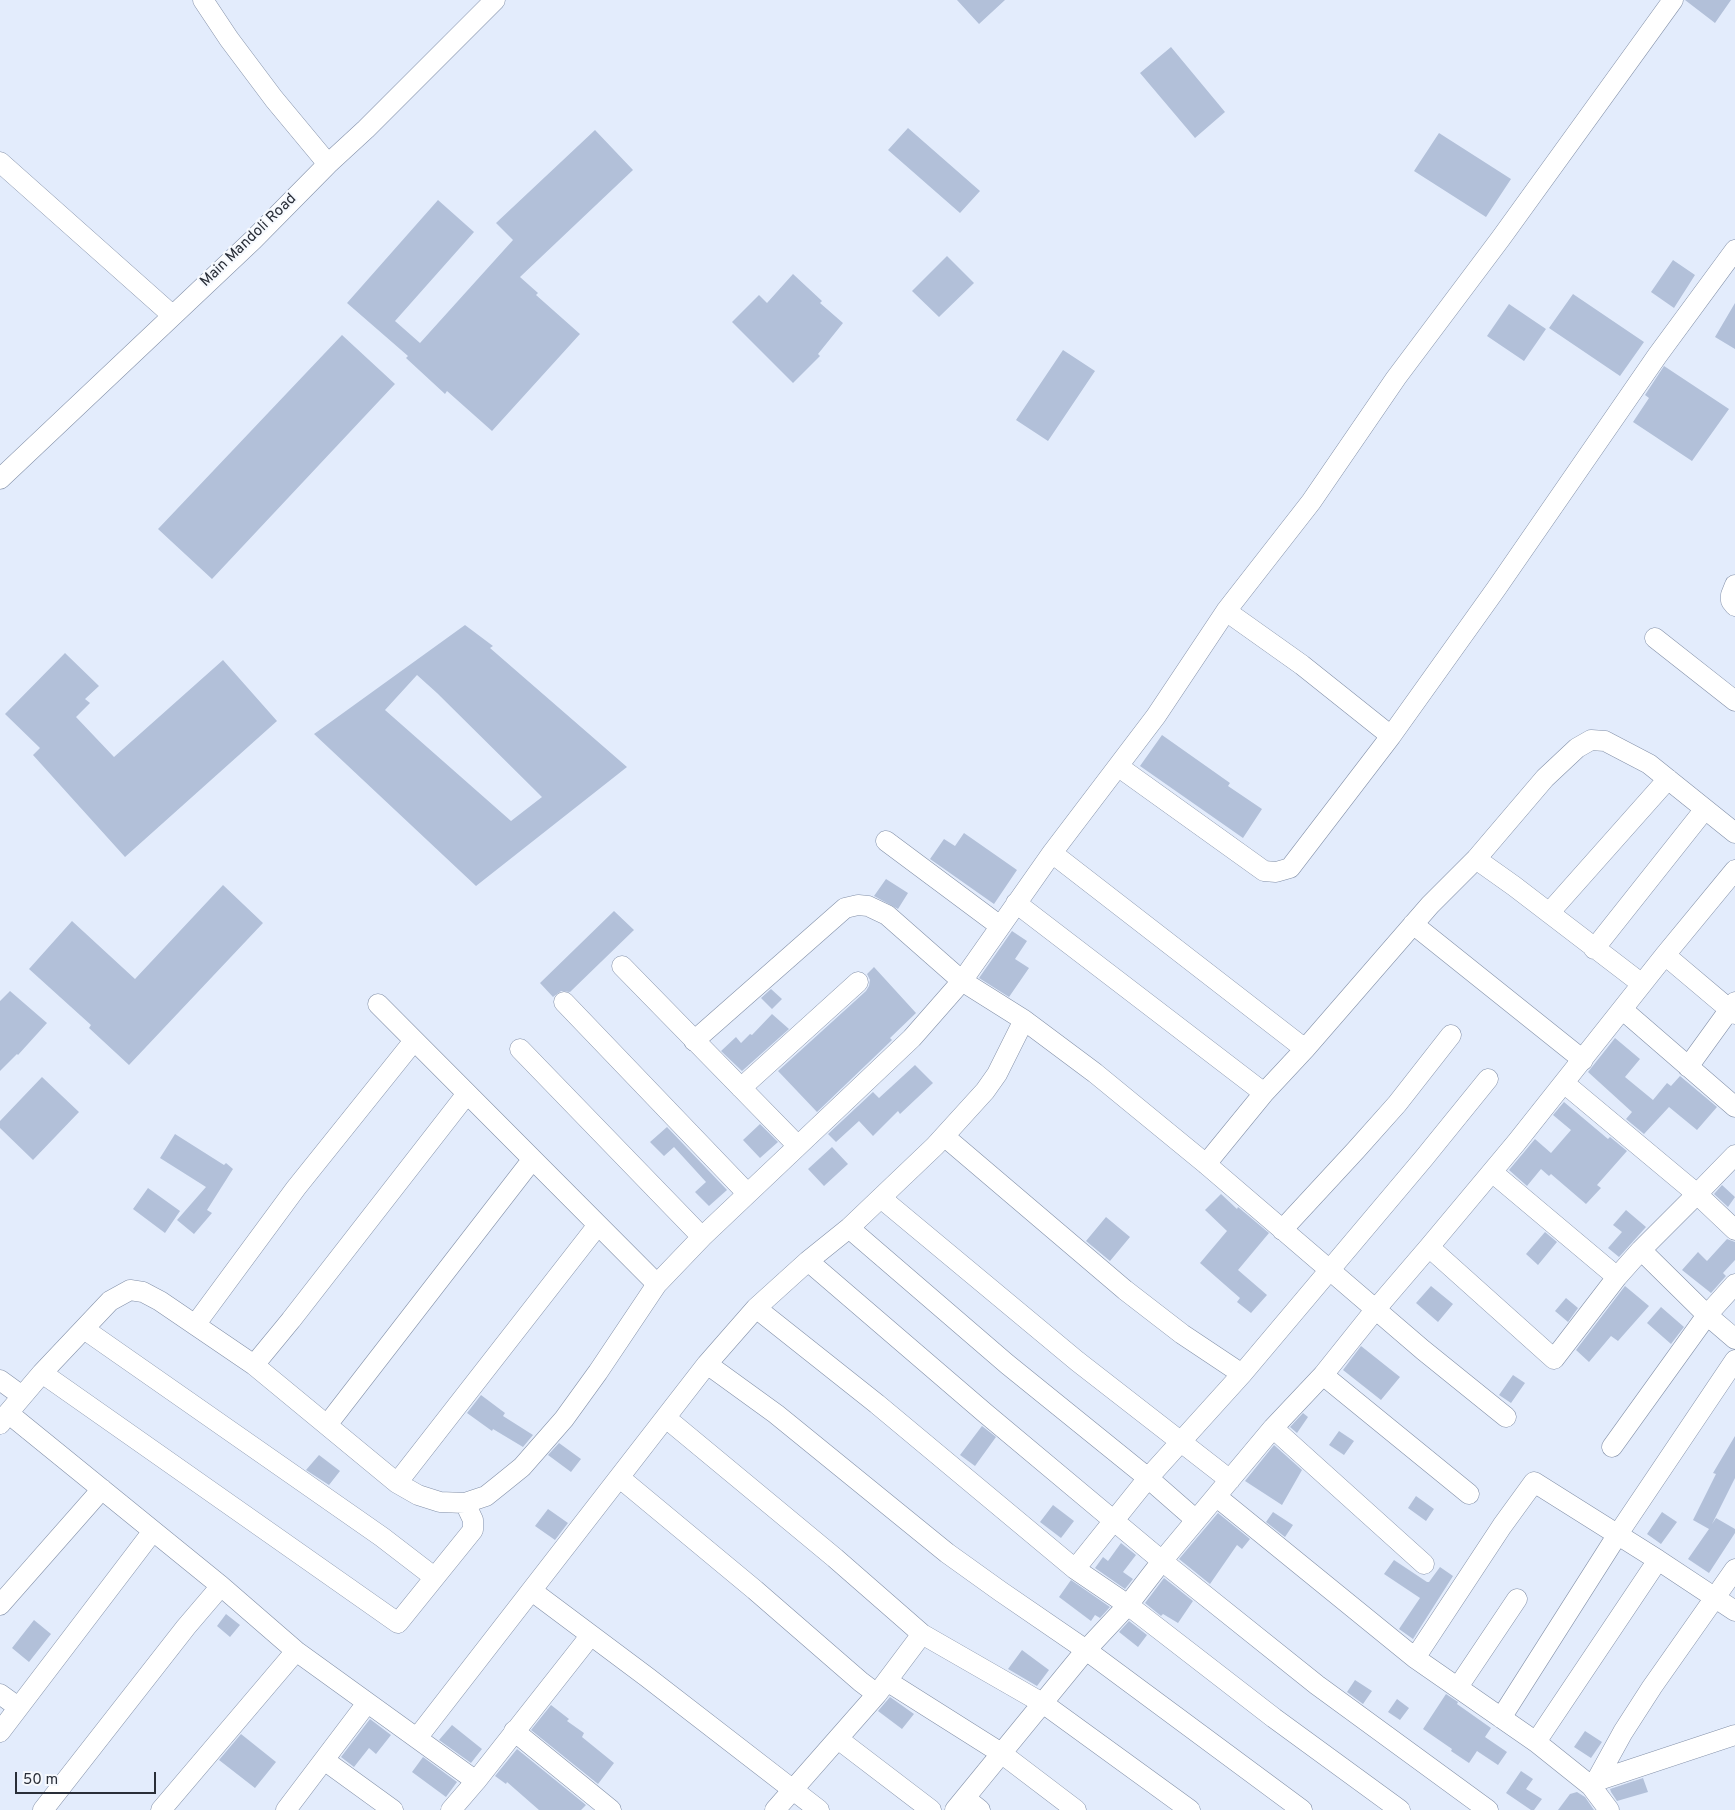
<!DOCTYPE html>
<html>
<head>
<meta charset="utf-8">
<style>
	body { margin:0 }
	#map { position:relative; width:1735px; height:1810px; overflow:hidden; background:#e3ecfc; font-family:Overpass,sans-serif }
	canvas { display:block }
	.scale { position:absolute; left:15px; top:1772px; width:141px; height:22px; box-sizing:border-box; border:2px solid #292e38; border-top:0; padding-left:6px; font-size:15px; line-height:18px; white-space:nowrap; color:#292e38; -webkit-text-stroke:4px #f6f9fe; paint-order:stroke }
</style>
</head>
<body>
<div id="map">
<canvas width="1735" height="1810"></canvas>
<div class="scale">50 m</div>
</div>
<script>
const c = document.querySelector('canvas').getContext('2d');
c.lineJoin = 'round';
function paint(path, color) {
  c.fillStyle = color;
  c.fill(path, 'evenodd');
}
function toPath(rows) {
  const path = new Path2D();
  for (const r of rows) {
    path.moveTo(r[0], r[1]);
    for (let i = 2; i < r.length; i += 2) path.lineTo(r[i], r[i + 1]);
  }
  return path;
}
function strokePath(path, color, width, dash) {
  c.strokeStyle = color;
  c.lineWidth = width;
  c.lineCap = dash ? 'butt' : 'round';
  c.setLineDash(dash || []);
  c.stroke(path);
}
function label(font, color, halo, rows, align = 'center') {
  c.font = font + ' Overpass,sans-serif';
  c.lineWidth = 4.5;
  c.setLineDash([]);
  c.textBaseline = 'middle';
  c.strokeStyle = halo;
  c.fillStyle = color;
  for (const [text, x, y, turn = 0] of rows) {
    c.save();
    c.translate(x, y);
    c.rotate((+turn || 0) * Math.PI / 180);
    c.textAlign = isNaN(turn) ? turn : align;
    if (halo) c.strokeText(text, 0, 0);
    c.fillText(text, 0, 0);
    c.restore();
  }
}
paint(toPath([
	[957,0,1005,0,979,24],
	[1685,0,1731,0,1715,23],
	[1171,47,1225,112,1195,138,1140,73],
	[908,128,980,191,960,213,888,150],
	[595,130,633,170,520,277,538,293,536,295,580,334,492,431,447,391,445,394,406,358,408,356,347,303,438,200,474,232,395,321,420,343,513,240,496,223],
	[1439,133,1511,179,1486,217,1414,171],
	[947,256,974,283,939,317,912,291],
	[1673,260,1695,275,1674,308,1651,292],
	[793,274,822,301,820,303,843,323,818,354,820,356,793,383,732,322,759,295,767,303],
	[1573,294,1644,342,1620,376,1549,328],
	[1735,303,1735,349,1715,337],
	[1509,304,1546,329,1524,361,1487,336],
	[342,335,395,384,212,579,158,529],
	[1063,350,1095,371,1048,441,1016,420],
	[1664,366,1729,409,1692,461,1633,422,1649,398,1645,395],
	[465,625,493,646,490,648,627,767,476,886,314,734],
	[417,675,437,693,542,797,511,821,385,710],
	[65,653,99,686,85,699,90,703,76,717,114,757,223,660,277,721,125,857,33,755,40,748,5,714],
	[1162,735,1230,783,1228,786,1262,809,1243,838,1140,766],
	[964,833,1017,870,994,904,930,859,944,839,955,846],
	[886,879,908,893,898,909,874,896],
	[223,885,263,923,129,1065,89,1028,91,1025,29,969,72,921,135,979],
	[614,911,634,930,570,992,561,991,553,997,540,983],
	[1012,931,1027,941,1015,959,1029,968,1009,997,979,978],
	[874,967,916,1013,890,1038,892,1040,817,1112,778,1071,866,991,869,986,870,980,867,974],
	[771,989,782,999,772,1009,761,998],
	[10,991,47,1023,18,1055,17,1054,0,1071,0,1001],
	[772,1014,789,1029,742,1071,721,1051,736,1037,741,1043,750,1034,752,1035],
	[1615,1038,1640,1059,1625,1077,1653,1100,1667,1083,1671,1086,1680,1076,1717,1107,1697,1130,1669,1107,1644,1134,1626,1119,1632,1112,1588,1072],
	[915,1065,933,1083,900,1114,898,1111,873,1136,859,1121,836,1142,828,1134,873,1092,879,1098],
	[42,1077,79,1112,33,1160,0,1128,0,1121],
	[1564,1102,1608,1139,1610,1137,1627,1151,1597,1185,1601,1188,1586,1204,1551,1174,1549,1176,1541,1169,1527,1186,1509,1170,1535,1139,1551,1153,1571,1130,1553,1115],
	[760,1124,778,1142,760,1158,743,1140],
	[667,1127,727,1190,709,1206,695,1192,706,1182,674,1147,664,1156,650,1142],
	[175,1134,224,1165,226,1163,233,1169,207,1210,212,1213,194,1234,177,1220,206,1187,160,1158],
	[832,1147,848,1164,824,1186,808,1169],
	[1722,1185,1735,1197,1728,1207,1714,1194],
	[148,1188,180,1211,165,1233,133,1209],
	[1221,1194,1237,1209,1238,1207,1269,1233,1238,1270,1267,1295,1251,1313,1237,1302,1240,1298,1200,1263,1227,1231,1205,1210],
	[1626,1210,1646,1227,1619,1257,1608,1248,1622,1232,1613,1225],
	[1106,1217,1130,1237,1110,1261,1086,1241],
	[1545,1232,1557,1242,1538,1265,1526,1254],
	[1727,1239,1735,1242,1735,1260,1723,1273,1726,1276,1711,1293,1682,1270,1698,1252,1707,1261],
	[1431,1286,1453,1304,1438,1322,1416,1303],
	[1625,1286,1649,1306,1618,1341,1611,1336,1589,1362,1576,1350],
	[1566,1298,1578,1308,1568,1322,1555,1311],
	[1661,1307,1684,1327,1671,1344,1647,1323],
	[1361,1346,1400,1377,1381,1400,1343,1370],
	[1513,1375,1525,1383,1511,1403,1499,1395],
	[481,1395,505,1413,503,1416,533,1435,523,1447,493,1429,492,1431,467,1413],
	[1303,1413,1308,1417,1297,1433,1290,1427],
	[982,1426,996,1437,975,1466,960,1455],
	[1339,1431,1354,1441,1344,1455,1329,1445],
	[1735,1436,1735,1478,1712,1524,1716,1518,1735,1529,1735,1533,1709,1573,1688,1559,1709,1529,1693,1520,1716,1474,1713,1473],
	[559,1443,581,1459,571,1472,548,1455],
	[1274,1445,1302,1470,1282,1505,1245,1481],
	[319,1455,340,1471,329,1485,306,1470],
	[1416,1496,1434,1509,1426,1521,1408,1508],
	[1053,1505,1074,1521,1061,1538,1040,1522],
	[548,1509,568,1523,555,1540,535,1526],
	[1273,1512,1293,1525,1285,1537,1266,1522],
	[1662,1512,1677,1522,1661,1544,1647,1534],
	[1218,1513,1250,1539,1242,1549,1237,1545,1210,1584,1179,1559],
	[1121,1543,1136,1555,1123,1572,1133,1579,1125,1589,1095,1568,1103,1557,1108,1561],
	[1394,1560,1427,1582,1429,1582,1440,1567,1453,1576,1413,1639,1399,1629,1420,1598,1384,1574],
	[1164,1578,1193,1601,1178,1623,1163,1614,1161,1616,1145,1603],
	[1071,1580,1110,1607,1100,1618,1095,1615,1091,1621,1059,1597],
	[226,1614,240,1625,230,1637,217,1626],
	[34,1620,51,1634,29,1662,12,1648],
	[1129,1621,1147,1635,1138,1647,1119,1632],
	[1022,1650,1049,1670,1037,1686,1008,1669],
	[1355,1680,1372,1691,1363,1704,1347,1692],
	[1446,1694,1458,1702,1457,1704,1491,1728,1485,1737,1507,1752,1498,1765,1477,1751,1469,1763,1451,1751,1452,1749,1423,1729],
	[890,1697,914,1714,902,1729,878,1711],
	[1397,1699,1409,1708,1400,1720,1388,1712],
	[551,1705,569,1719,567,1721,584,1733,582,1737,614,1763,598,1784,531,1730],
	[370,1719,391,1735,376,1754,369,1748,354,1767,341,1757],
	[452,1725,482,1749,471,1763,439,1740],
	[1585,1731,1602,1742,1591,1758,1574,1747],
	[241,1734,276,1762,255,1788,219,1760],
	[517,1749,586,1805,581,1810,539,1810,507,1782,506,1784,495,1776],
	[423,1757,457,1782,446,1797,412,1772],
	[1521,1771,1533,1779,1526,1789,1542,1799,1534,1810,1531,1810,1506,1793],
	[1643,1778,1648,1792,1617,1801,1611,1792,1610,1789],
	[1577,1792,1585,1797,1594,1810,1558,1810,1570,1794]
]), '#b2c0d9');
const minor = toPath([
	[203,0,229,39,274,99,328,164],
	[0,162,172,315],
	[0,479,253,240,328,164,366,129,495,0],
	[1735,585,1731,595,1731,601,1735,606],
	[1226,611,1302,665,1391,736],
	[1655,638,1735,701],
	[1119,767,1264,871,1276,872,1290,868,1391,736,1496,589,1657,356,1735,250],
	[886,841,1000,926],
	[1052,853,1305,1049],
	[1476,859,1514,886,1642,984],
	[1016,903,1264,1093],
	[1549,913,1668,779],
	[1413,924,1583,1060,1582,1061],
	[1594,949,1705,809],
	[1665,955,1735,1014],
	[622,966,798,1146],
	[564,1002,747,1193],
	[378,1004,657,1284],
	[1623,1010,1735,1107],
	[694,1041,845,908,858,905,868,906,887,915,962,981,1024,1020,1095,1073,1206,1164,1423,1350,1506,1417],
	[520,1049,702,1237],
	[1688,1067,1735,1002],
	[1564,1083,1697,1194,1735,1155],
	[741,1088,858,982],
	[944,1136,1125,1290,1182,1334,1242,1374],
	[1206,1164,1264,1093,1305,1049,1430,905,1476,859,1545,778,1577,748,1591,740,1605,741,1649,764,1735,833],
	[1492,1172,1617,1277],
	[881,1198,1077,1361,1230,1480],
	[849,1228,1007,1364,1148,1478,1196,1520],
	[1282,1230,1356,1150,1397,1104,1451,1035],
	[1429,1247,1554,1359,1617,1277,1641,1250,1697,1194,1735,1230],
	[1641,1250,1707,1315,1735,1339],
	[808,1261,985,1413,1162,1561,1317,1685,1488,1810],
	[756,1308,877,1404,1075,1569,1128,1605,1274,1718,1400,1810],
	[195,1325,296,1188,413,1042],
	[84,1329,382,1537,434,1577],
	[707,1364,776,1414,947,1553,1000,1591,1086,1650,1302,1810],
	[254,1365,291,1320,466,1095],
	[42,1373,398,1623,473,1530,473,1520,465,1503],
	[1323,1375,1469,1494],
	[0,1380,22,1396],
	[8,1413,221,1586,296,1651,476,1781],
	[666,1418,835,1558,922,1634,1044,1704,1190,1810],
	[0,1424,8,1413,42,1373,110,1301,130,1290,143,1292,160,1301,254,1365,397,1483,418,1495,440,1502,465,1503,486,1496,501,1484,522,1467,564,1419,598,1372,657,1284,702,1237,912,1038,962,981,1052,853,1156,716,1226,611,1311,502,1396,378,1501,238,1673,0],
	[327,1425,532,1160],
	[1273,1428,1424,1564],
	[1612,1447,1707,1315,1735,1284],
	[620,1478,755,1590,861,1682,877,1694],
	[397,1483,598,1225],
	[1217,1497,1415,1658,1536,1742,1591,1786,1609,1810],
	[1075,1569,1148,1478,1242,1374,1424,1158,1488,1079],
	[532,1591,647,1677,819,1810],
	[0,1605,102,1489],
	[1415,1658,1502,1526,1534,1482,1658,1560,1735,1611],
	[887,1681,1001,1753,1076,1810],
	[1458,1687,1517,1599],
	[0,1694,18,1707],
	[1501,1718,1618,1534,1735,1360],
	[514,1731,611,1810],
	[0,1732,153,1531],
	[417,1738,707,1364,756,1308,808,1261,849,1228,935,1146,985,1091,997,1074,1024,1020],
	[838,1739,931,1810],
	[1536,1742,1658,1560],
	[324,1760,393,1810],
	[1596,1781,1735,1735],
	[1591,1786,1596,1781,1623,1732,1652,1687,1735,1569],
	[965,1798,980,1810],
	[43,1810,186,1627,221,1586],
	[161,1810,296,1651],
	[286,1810,367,1703],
	[451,1810,476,1781,591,1635],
	[775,1810,877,1694,922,1634],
	[955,1810,1086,1650,1128,1605,1162,1561,1273,1428,1323,1375,1375,1310,1429,1247,1516,1143,1665,955,1735,870]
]);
strokePath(minor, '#8390a8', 21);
strokePath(minor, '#fff', 20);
label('15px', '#292e38', '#f6f9fe', [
	["Main Mandoli Road",249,241,-44]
]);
</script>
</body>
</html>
